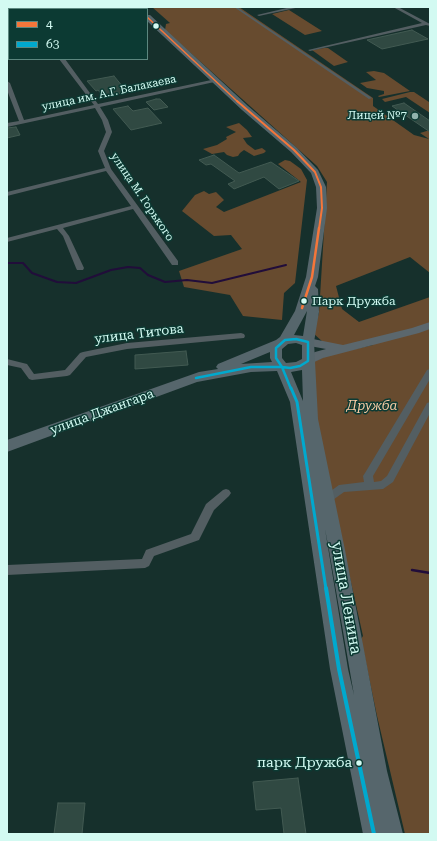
<!DOCTYPE html>
<html>
<head>
<meta charset="utf-8">
<style>
	body { margin:0 }
	#map { position:relative; width:437px; height:841px; overflow:hidden; background:#16302c; font-family:"Roboto Serif",serif }
	canvas { display:block }
	.frame { position:absolute; inset:0; border:8px solid #d3faf2; pointer-events:none }
	.legend { position:absolute; left:8px; top:8px; width:140px; height:52px; box-sizing:border-box; background:#0c3a33; border:1px solid #5c877f; margin:0; padding:5px 7px; list-style:none; font-size:12px; color:#d3faf2 }
	.legend li { display:flex; align-items:center; gap:8px; height:20px }
	.legend b { width:20px; border:1px solid #5c877f }
</style>
</head>
<body>
<div id="map">
<canvas width="437" height="841"></canvas>
<div class="frame"></div>
<ul class="legend">
<li><b style="height:5px;background:#f5763a"></b>4</li>
<li><b style="height:5px;background:#00a9ce"></b>63</li>
</ul>
</div>
<script>
const c = document.querySelector('canvas').getContext('2d');
c.lineJoin = 'round';
function paint(path, color) {
  c.fillStyle = color;
  c.fill(path, 'evenodd');
}
function toPath(rows) {
  const path = new Path2D();
  for (const r of rows) {
    path.moveTo(r[0], r[1]);
    for (let i = 2; i < r.length; i += 2) path.lineTo(r[i], r[i + 1]);
  }
  return path;
}
function strokePath(path, color, width, dash) {
  c.strokeStyle = color;
  c.lineWidth = width;
  c.lineCap = dash ? 'butt' : 'round';
  c.setLineDash(dash || []);
  c.stroke(path);
}
function label(font, color, halo, rows, align = 'center') {
  c.font = font + ' "Roboto Serif",serif';
  c.lineWidth = 3;
  c.setLineDash([]);
  c.textBaseline = 'middle';
  c.strokeStyle = halo;
  c.fillStyle = color;
  for (const [text, x, y, turn = 0] of rows) {
    c.save();
    c.translate(x, y);
    c.rotate((+turn || 0) * Math.PI / 180);
    c.textAlign = isNaN(turn) ? turn : align;
    if (halo) c.strokeText(text, 0, 0);
    c.fillText(text, 0, 0);
    c.restore();
  }
}
paint(toPath([
	[152,7,239,7,373,98,373,106,414,135,429,139,420,133,430,130,430,273,410,257,336,286,342,309,359,322,430,297,430,834,405,834,377,716,361,639,363,636,316,426,311,363,328,355,373,345,369,340,341,346,324,343,313,333,319,313,327,182,317,166,165,30,166,24,170,23],
	[289,10,322,31,305,35,272,14],
	[324,48,328,48,348,62,334,66,312,50],
	[374,71,384,73,410,91,379,97,378,96,384,94,384,91,367,88,360,83,376,80,366,72],
	[410,92,414,92,429,102,430,113,406,97,385,102,382,99],
	[239,123,247,130,252,137,243,138,247,144,255,150,262,148,266,151,264,153,254,156,244,150,240,153,238,156,233,157,227,155,224,152,212,154,203,149,217,145,227,139,226,137,236,132,226,127],
	[285,160,290,161,301,169,307,180,295,283,284,293,282,320,243,316,230,295,184,287,179,271,242,249,231,235,214,236,182,211,195,195,204,191,209,194,216,192,224,200,216,207,224,212,301,182,278,164]
]), '#674b2f');
strokePath(toPath([
	[7,263,23,263,32,273,57,282,76,283,111,270,128,267,140,268,148,275,165,282,187,280,212,283,286,265]
]), '#210d3a', 2);
strokePath(toPath([
	[412,570,430,573]
]), '#210d3a', 2.5);
const building = toPath([
	[412,30,428,39,382,49,367,40,412,30],
	[114,76,127,92,103,96,98,90,96,91,87,81,114,76],
	[156,99,160,99,168,107,154,110,146,102,156,99],
	[404,103,430,121,430,132,392,106,404,103],
	[128,106,133,111,148,108,162,123,131,130,113,109,128,106],
	[16,127,20,135,7,138,7,128,16,127],
	[214,155,239,173,271,162,299,181,279,189,264,177,234,189,228,184,235,181,211,164,206,165,199,160,214,155],
	[186,351,188,365,135,369,135,355,186,351],
	[298,778,306,834,284,834,281,808,256,810,253,782,298,778],
	[58,803,85,803,82,834,54,834,58,803]
]);
paint(building, '#304942');
strokePath(building, '#425a52', 1);
paint(toPath([
	[16,7,19,7,20,9,17,9,16,7],
	[234,7,237,7,372,98,369,99,234,7]
]), '#535e62');
paint(toPath([
	[291,7,300,7,259,16,257,15,291,7],
	[393,7,398,7,430,24,430,26,426,25,310,51,308,50,422,23,393,7],
	[7,48,9,48,9,51,7,51,7,48],
	[59,59,65,59,98,104,216,79,219,81,100,107,108,120,112,132,104,151,111,169,178,261,178,265,172,265,133,209,63,228,69,236,84,268,83,270,77,270,76,268,63,236,57,229,7,242,7,238,131,206,106,171,7,196,7,192,105,168,98,151,106,132,102,120,95,108,7,127,7,123,19,121,7,90,7,81,10,83,24,120,94,105,59,59],
	[241,333,244,334,245,336,244,338,127,349,86,357,70,375,67,376,32,380,29,379,21,368,7,365,7,359,27,364,34,374,65,370,80,353,83,352,127,343,241,333],
	[430,369,430,379,373,476,374,482,381,481,387,476,427,403,430,402,430,413,393,482,383,489,344,492,330,502,327,503,324,502,322,499,324,496,339,485,364,482,363,476,365,473,427,370,430,369],
	[226,489,229,490,231,493,229,496,214,510,199,540,154,556,149,566,145,568,7,575,7,565,142,559,146,550,191,534,206,504,223,490,226,489]
]), '#535e62');
paint(toPath([
	[430,322,430,329,419,333,323,358,308,365,304,364,302,361,304,358,315,352,326,349,304,345,303,342,304,339,308,338,343,345,412,328,430,322]
]), '#5b676d');
paint(toPath([
	[133,7,140,7,141,9,134,9,133,7],
	[147,15,150,15,248,106,297,148,318,170,326,187,327,208,318,277,315,286,318,289,319,312,314,342,318,419,345,550,387,771,403,834,363,834,330,669,290,402,277,371,251,372,197,382,7,452,7,440,199,372,218,369,216,367,218,364,276,340,280,337,295,311,306,277,317,208,316,187,311,173,291,152,242,110,147,21,147,15],
	[307,311,303,336,294,335,307,311],
	[296,343,302,345,302,359,296,362,286,363,282,358,282,349,288,344,296,343],
	[270,352,270,358,272,362,241,364,270,352],
	[302,370,303,401,291,372,302,370],
	[325,529,329,550,354,695,348,669,325,529]
]), '#56666c');
strokePath(toPath([
	[147,17,238,102]
]), '#f5763a', 1.5);
strokePath(toPath([
	[237,101,294,150,315,172,321,187,322,208,319,229]
]), '#f5763a', 2);
strokePath(toPath([
	[302,308,312,277,319,228]
]), '#f5763a', 2.5);
strokePath(toPath([
	[296,339,308,342,308,361,300,366,290,368,282,367,276,358,276,348,285,340,296,339],
	[282,367,291,389],
	[196,378,251,367,282,367]
]), '#00a9ce', 2.5);
strokePath(toPath([
	[291,388,297,402,326,589]
]), '#00a9ce', 3);
strokePath(toPath([
	[326,588,339,669,374,834]
]), '#00a9ce', 4);
for (const [x, y, r, color] of [
	[156,26,3.5,"#d3faf2"],
	[415,116,4,"#91b3ad"],
	[304,301,3.5,"#d3faf2"],
	[359,763,3.5,"#d3faf2"]
]) {
  const dot = new Path2D();
  dot.arc(x, y, r, 0, 2 * Math.PI);
  c.fillStyle = color;
  c.fill(dot);
  strokePath(dot, '#0c3a33', 1.5);
}
label('11px', '#d3faf2', '#0c3a33', [
	["улица им. А.Г. Балакаева",109,93,-12],
	["улица М. Горького",142,197,56]
]);
label('11px', '#d3faf2', '#0c3a33', [
	["Лицей №7",407,116]
], 'right');
label('12px', '#d3faf2', '#0c3a33', [
	["Парк Дружба",312,301]
], 'left');
label('13px', '#d3faf2', '#0c3a33', [
	["улица Титова",139,334,-7],
	["улица Джангара",102,412,-20]
]);
label('italic 13px', '#f8cba5', '#0c3a33', [
	["Дружба",372,406]
]);
label('14px', '#d3faf2', '#0c3a33', [
	["парк Дружба",352,763]
], 'right');
label('16px', '#d3faf2', '#0c3a33', [
	["улица Ленина",346,598,80]
]);
</script>
</body>
</html>
